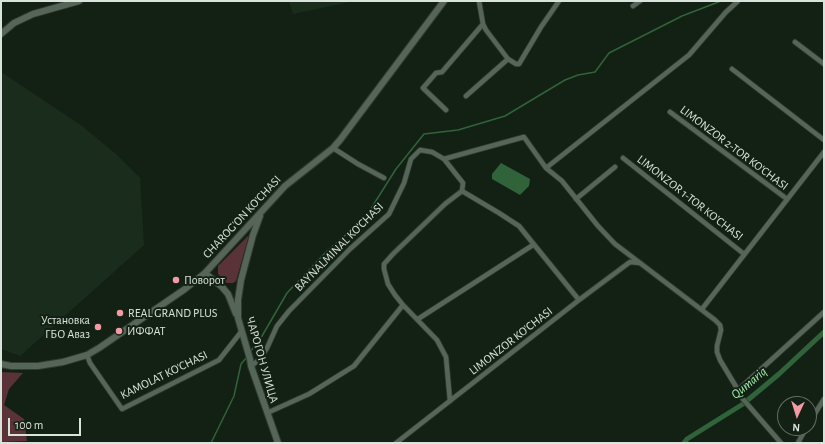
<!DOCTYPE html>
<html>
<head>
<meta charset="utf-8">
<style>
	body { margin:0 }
	#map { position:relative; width:825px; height:444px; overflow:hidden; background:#132115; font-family:"Alegreya Sans",sans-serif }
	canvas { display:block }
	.frame { position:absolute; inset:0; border:2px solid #dae3db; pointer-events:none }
	.north { position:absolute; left:777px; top:396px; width:40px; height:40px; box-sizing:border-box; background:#132115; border:1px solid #636f64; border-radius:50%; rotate:184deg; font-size:11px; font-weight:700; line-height:16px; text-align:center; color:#dae3db }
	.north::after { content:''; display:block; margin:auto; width:14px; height:18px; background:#f49aa5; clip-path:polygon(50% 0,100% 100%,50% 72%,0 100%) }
	.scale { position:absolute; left:8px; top:418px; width:73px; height:18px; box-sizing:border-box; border:2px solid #dae3db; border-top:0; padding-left:5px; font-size:12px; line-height:14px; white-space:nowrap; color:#dae3db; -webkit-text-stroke:3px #132115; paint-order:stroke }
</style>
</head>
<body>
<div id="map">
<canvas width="825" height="444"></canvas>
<div class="frame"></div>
<div class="north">N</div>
<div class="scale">100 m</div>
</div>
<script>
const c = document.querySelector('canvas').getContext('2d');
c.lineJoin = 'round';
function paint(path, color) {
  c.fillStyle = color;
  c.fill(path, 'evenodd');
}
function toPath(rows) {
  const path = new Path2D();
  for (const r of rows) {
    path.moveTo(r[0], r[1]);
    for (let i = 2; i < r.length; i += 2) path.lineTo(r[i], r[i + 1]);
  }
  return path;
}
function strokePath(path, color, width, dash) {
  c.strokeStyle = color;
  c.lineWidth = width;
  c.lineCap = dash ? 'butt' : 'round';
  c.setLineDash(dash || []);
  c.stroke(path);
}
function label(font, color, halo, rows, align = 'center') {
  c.font = font + ' "Alegreya Sans",sans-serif';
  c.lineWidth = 4;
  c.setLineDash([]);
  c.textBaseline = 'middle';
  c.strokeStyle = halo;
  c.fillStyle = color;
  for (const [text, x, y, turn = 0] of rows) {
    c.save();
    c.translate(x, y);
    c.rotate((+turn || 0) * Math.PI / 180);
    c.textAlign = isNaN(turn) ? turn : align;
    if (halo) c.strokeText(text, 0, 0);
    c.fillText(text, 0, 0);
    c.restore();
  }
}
paint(toPath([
	[289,1,354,1,293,14],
	[1,72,82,126,117,155,140,178,144,245,20,356,1,349]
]), '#1a2d1d');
paint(toPath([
	[249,235,236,281,233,283,227,283,218,274,218,266],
	[1,372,23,373,9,389,4,405,24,419,27,441,1,442]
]), '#593337');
paint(toPath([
	[501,163,530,179,529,186,520,195,492,179,492,174]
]), '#306339');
strokePath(toPath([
	[250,352,262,336,287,293,326,252,365,218,396,169,424,134,458,130,505,116,565,80,578,75,595,72,609,53,682,16,721,1],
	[211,443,234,396,241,364,247,357]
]), '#306339', 1.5);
strokePath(toPath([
	[684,443,687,439,743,404,779,374,824,332]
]), '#306339', 5);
const street = toPath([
	[479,1,483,24,486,30,508,59,516,64,519,64,541,27,559,1],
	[633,6,640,1],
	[795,42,824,64],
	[732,69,824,140],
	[466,96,508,59],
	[446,110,423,88,436,73,442,72,483,24],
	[670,112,787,199],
	[333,148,358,164,384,178],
	[623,158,744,254],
	[444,159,524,137,546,168,562,181,598,226,615,244,715,320,720,325,721,330,717,346,717,352,720,360,738,390,742,398,781,443],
	[546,168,689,55,726,12,738,1],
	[462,191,499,213,519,226,579,300],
	[576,199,615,167],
	[702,309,824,152],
	[418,319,533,245],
	[87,355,90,363,122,409,219,360,241,332],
	[251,366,259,360,267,348,277,326,289,311,350,249,389,214,404,183,411,159,420,150,432,152,444,159,463,183,462,191,445,204,393,254,384,264,384,269,388,284,395,295,403,305,437,340,446,357,450,401],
	[738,390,824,312],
	[267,413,309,394,354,366,403,305],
	[809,423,824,399],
	[396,443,579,300,630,262,640,263],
	[798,443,806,428]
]);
const secondary = toPath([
	[1,34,14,23,33,14,79,1],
	[260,216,253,235,241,280,238,300,238,318,250,359,251,366,278,443],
	[205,273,222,287,228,294,236,314],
	[1,364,11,366,38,366,63,362,87,355,99,348,185,289,205,273,285,186,333,148,340,140,444,1]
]);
strokePath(street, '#323a33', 6);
strokePath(secondary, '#323a33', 8);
strokePath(street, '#556557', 4.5);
strokePath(secondary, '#556557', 6);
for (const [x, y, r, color] of [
	[176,280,4,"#f49aa5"],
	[120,313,4,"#f49aa5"],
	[98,327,4,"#f49aa5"],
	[119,331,4,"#f49aa5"]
]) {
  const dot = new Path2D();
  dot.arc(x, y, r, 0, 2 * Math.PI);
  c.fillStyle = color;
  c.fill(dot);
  strokePath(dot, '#132115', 1.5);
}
label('12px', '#dae3db', '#132115', [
	["LIMONZOR 2-TOR KO'CHASI",734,148,37],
	["LIMONZOR 1-TOR KO'CHASI",690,198,38],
	["CHAROG'ON KO'CHASI",242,217,-47],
	["BAYNALMINAL KO'CHASI",339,247,-45],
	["LIMONZOR KO'CHASI",511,341,-38],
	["ЧАРОГОН УЛИЦА",262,360,74],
	["KAMOLAT KO'CHASI",164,375,-26]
]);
label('12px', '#dae3db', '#132115', [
	["Поворот",184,280],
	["REAL GRAND PLUS",128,313],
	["Установка",90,320,"right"],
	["ГБО Аваз",90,334,"right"],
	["ИФФАТ",127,331]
], 'left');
label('italic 13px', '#a3f0ae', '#132115', [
	["Qumariq",749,383,-40]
]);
</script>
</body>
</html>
